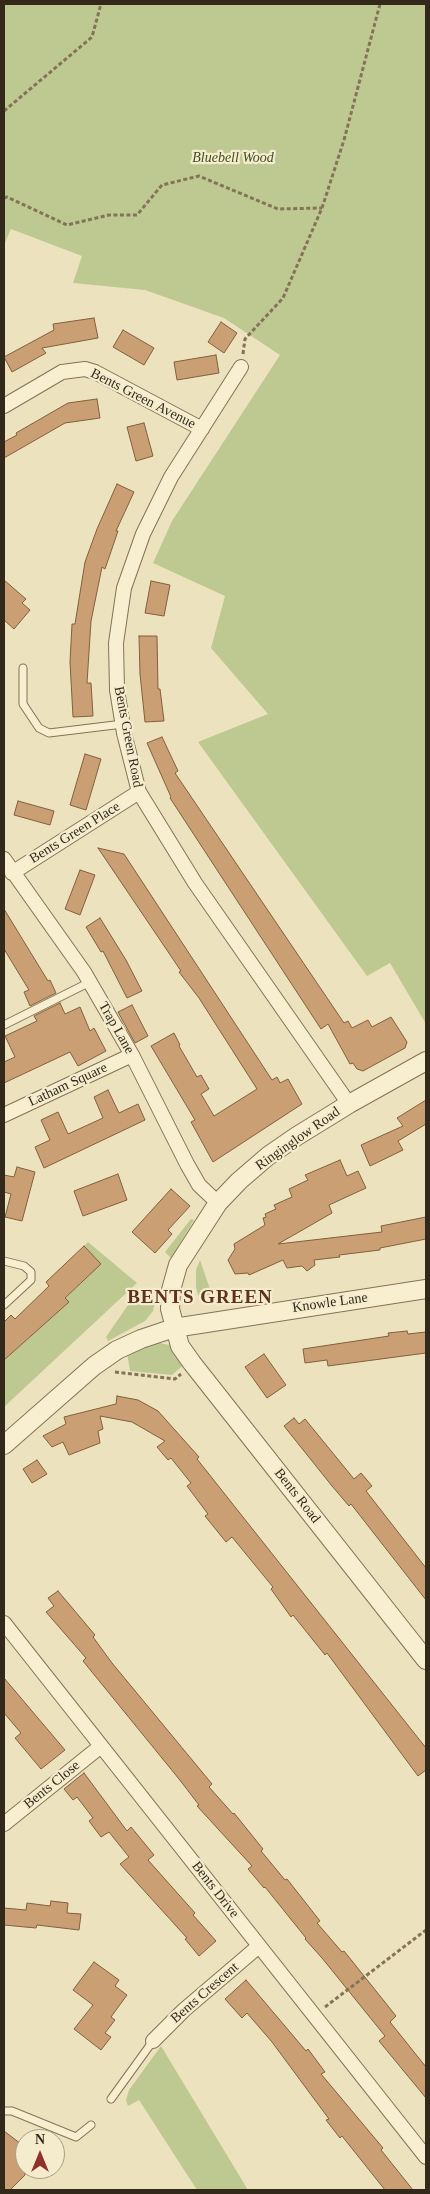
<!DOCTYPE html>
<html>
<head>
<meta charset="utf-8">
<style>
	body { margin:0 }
	#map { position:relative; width:430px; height:2194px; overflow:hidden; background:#ece2bd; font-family:Georgia,serif }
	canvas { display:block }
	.frame { position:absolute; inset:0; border:5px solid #33291b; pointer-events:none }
	.north { position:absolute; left:15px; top:2129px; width:50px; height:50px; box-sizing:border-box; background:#f4eccd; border:1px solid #a79e86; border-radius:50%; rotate:0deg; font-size:14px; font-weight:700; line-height:20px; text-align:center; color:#33291b }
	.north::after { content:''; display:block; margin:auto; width:18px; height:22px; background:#913129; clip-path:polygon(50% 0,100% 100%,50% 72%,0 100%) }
</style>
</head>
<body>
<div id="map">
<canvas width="430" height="2194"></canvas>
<div class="frame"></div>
<div class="north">N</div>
</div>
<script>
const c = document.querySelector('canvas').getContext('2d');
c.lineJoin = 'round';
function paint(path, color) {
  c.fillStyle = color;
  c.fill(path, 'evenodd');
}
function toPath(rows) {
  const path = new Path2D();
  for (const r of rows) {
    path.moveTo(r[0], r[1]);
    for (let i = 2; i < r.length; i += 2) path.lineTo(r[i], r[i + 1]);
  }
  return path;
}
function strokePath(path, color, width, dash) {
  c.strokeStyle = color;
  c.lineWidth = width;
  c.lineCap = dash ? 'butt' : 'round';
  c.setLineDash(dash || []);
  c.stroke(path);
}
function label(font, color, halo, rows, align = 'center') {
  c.font = font + ' Georgia,serif';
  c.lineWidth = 4.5;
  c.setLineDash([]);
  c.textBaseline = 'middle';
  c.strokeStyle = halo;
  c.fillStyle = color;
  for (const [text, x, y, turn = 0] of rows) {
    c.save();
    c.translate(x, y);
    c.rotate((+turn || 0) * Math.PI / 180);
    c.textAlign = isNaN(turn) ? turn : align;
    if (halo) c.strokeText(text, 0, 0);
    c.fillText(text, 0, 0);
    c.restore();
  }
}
paint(toPath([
	[4,4,426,4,426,1024,390,963,367,976,198,742,268,714,211,648,225,596,153,563,172,521,280,355,224,318,145,290,73,283,82,256,11,229,4,245],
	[191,1219,194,1220,171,1258,165,1252],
	[88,1242,137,1283,4,1407,4,1360,68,1302,65,1298,100,1264,84,1246],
	[200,1260,212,1295,206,1298,198,1295,196,1287,196,1270],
	[151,1297,155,1303,153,1311,145,1321,108,1341,106,1337,130,1302],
	[153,1342,170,1345,186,1363,172,1375,130,1371,127,1353],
	[161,2046,248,2190,197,2190,139,2100,128,2106,126,2100,129,2090]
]), '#bec992');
const building = toPath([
	[94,318,98,338,42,348,46,353,12,372,4,357,54,330,53,324,94,318],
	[221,322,237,333,224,353,208,342,221,322],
	[123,330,154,348,144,365,113,347,123,330],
	[216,355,219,373,177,380,174,362,216,355],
	[97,399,100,418,65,423,4,458,4,442,17,435,16,433,68,403,97,399],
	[144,423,153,456,136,461,127,427,144,423],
	[117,484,134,492,116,531,118,531,105,569,102,567,91,621,87,683,91,683,93,716,73,717,70,662,72,624,75,624,85,562,97,529,117,484],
	[4,580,26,599,22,603,30,610,14,629,4,620,4,580],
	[151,581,170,585,164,616,145,613,151,581],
	[139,636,157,636,158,689,160,689,164,721,145,722,140,674,139,636],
	[162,737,178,771,175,773,344,1023,348,1021,352,1028,368,1020,372,1027,391,1017,407,1042,405,1048,363,1071,357,1069,353,1063,350,1064,328,1024,321,1029,170,798,171,797,147,743,162,737],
	[85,754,101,759,86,810,70,805,85,754],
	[18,801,54,811,50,825,14,815,18,801],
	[98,848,124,854,272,1080,277,1077,280,1083,288,1079,302,1104,213,1162,191,1122,195,1120,151,1046,174,1033,180,1045,179,1046,197,1077,201,1075,209,1089,201,1094,214,1116,257,1089,199,998,179,972,181,971,98,848],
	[80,870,95,875,80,915,65,909,80,870],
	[4,909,48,981,50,980,56,993,30,1006,24,992,29,990,4,949,4,909],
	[100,918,126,960,142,991,127,998,103,951,101,952,86,927,100,918],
	[60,1003,65,1014,80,1007,90,1031,94,1028,106,1051,78,1066,70,1052,4,1083,4,1062,15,1057,5,1036,37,1021,34,1016,60,1003],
	[132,1005,148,1036,135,1043,118,1012,132,1005],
	[108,1090,119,1113,138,1104,145,1120,44,1168,35,1147,50,1140,41,1120,58,1112,68,1134,103,1118,94,1097,108,1090],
	[426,1100,426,1124,398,1141,403,1150,370,1166,361,1145,403,1126,397,1118,426,1100],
	[340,1160,347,1176,358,1171,366,1188,329,1205,332,1213,278,1244,382,1232,381,1226,426,1217,426,1239,380,1248,380,1250,339,1255,340,1257,314,1260,315,1265,307,1271,302,1266,287,1268,283,1260,249,1275,248,1273,235,1274,228,1260,235,1249,234,1244,265,1225,263,1218,266,1217,265,1214,276,1209,274,1205,292,1197,289,1189,308,1180,305,1175,340,1160],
	[17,1167,35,1172,22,1221,5,1217,11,1194,4,1192,4,1175,14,1177,17,1167],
	[118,1174,127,1200,83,1216,74,1191,118,1174],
	[171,1189,190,1206,168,1230,172,1234,155,1253,132,1232,171,1189],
	[84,1246,101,1264,65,1298,69,1302,4,1360,4,1322,11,1315,15,1319,49,1286,46,1282,84,1246],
	[407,1331,408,1334,426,1332,426,1353,328,1366,327,1360,305,1363,303,1349,389,1336,388,1333,407,1331],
	[264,1354,286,1385,267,1398,245,1367,264,1354],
	[117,1396,138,1400,158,1411,199,1457,197,1459,426,1748,426,1770,418,1776,327,1653,325,1655,293,1615,291,1617,271,1589,273,1587,232,1537,226,1542,205,1516,208,1514,187,1486,191,1483,171,1458,168,1460,157,1447,165,1441,132,1422,100,1416,103,1429,98,1431,100,1443,69,1455,63,1442,52,1447,43,1436,66,1424,64,1417,116,1404,117,1396],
	[294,1418,299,1424,305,1419,354,1479,361,1473,372,1486,366,1491,426,1568,426,1600,351,1504,349,1506,332,1486,284,1426,294,1418],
	[37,1460,47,1474,32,1483,23,1469,37,1460],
	[58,1591,95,1635,93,1637,112,1663,212,1784,209,1787,233,1814,234,1813,263,1849,261,1851,285,1880,287,1879,320,1921,317,1923,342,1952,344,1951,396,2016,390,2022,426,2067,426,2098,379,2041,385,2036,322,1958,305,1939,306,1938,265,1887,264,1888,248,1869,252,1866,197,1806,199,1805,179,1779,83,1661,86,1658,46,1612,54,1606,48,1598,58,1591],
	[4,1678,65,1750,41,1769,15,1738,21,1733,4,1713,4,1678],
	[84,1773,127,1831,131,1827,154,1855,148,1860,195,1913,193,1915,216,1941,199,1956,185,1939,187,1938,120,1864,129,1857,109,1832,101,1837,89,1821,93,1818,77,1797,73,1800,64,1789,84,1773],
	[51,1901,68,1903,67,1913,81,1914,79,1930,37,1925,36,1928,4,1925,4,1908,26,1910,27,1903,50,1906,51,1901],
	[94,1962,119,1980,115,1986,127,1995,111,2017,115,2020,105,2033,111,2037,101,2050,74,2029,93,2005,73,1990,94,1962],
	[246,1980,306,2051,308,2049,325,2072,321,2074,383,2148,381,2150,413,2190,385,2190,342,2136,340,2138,326,2120,329,2119,272,2042,247,2013,242,2018,225,1999,246,1980],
	[4,2131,25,2147,25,2175,10,2190,4,2190,4,2131]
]);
paint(building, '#ca9f74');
strokePath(building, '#825f3d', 1);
const service = toPath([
	[23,668,23,704,39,728,49,733,123,724],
	[4,1025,90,982],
	[4,1261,24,1266,31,1272,31,1280,4,1305],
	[111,2099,153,2041],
	[4,2111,12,2111,76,2137,91,2125]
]);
const minor = toPath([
	[241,367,171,477,143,534,124,588,116,643,117,690,124,733,139,792,195,883,349,1104],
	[4,406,62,372,85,369,95,372,202,429],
	[4,859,84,972,132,1055,187,1164,199,1185,218,1203],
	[12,873,139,792],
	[4,1115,132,1055],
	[4,1623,426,2157],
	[4,1824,101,1746],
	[153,2041,184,2010,259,1946]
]);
const tertiary = toPath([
	[426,1061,349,1104,297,1136,268,1156,239,1181,218,1203,178,1265,171,1290,170,1309,180,1346,192,1363,426,1660],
	[4,1445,94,1366,117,1350,141,1339,174,1328,426,1289]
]);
strokePath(service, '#847357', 9);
strokePath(minor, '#847357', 16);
strokePath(tertiary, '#847357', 20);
strokePath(toPath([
	[4,111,92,37,101,4],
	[4,198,7,197,67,225,109,215,137,215,162,185,199,176,278,209,322,208],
	[243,354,245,339,283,298,322,208,344,140,380,4],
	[115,1372,175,1379,181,1374],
	[325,2007,426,1930]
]), '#847357', 3, [4, 2.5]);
strokePath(service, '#f8efd0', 7);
strokePath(minor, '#f8efd0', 14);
strokePath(tertiary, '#f8efd0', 18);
label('italic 14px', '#404f22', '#f4eccd', [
	["Bluebell Wood",233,158]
]);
label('14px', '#33291b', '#f4eccd', [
	["Bents Green Avenue",143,399,27],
	["Bents Green Road",128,737,79],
	["Bents Green Place",75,833,-32],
	["Trap Lane",116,1028,60],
	["Latham Square",68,1085,-25],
	["Ringinglow Road",298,1139,-35],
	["Knowle Lane",330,1303,-8],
	["Bents Road",297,1496,52],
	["Bents Close",52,1785,-39],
	["Bents Drive",215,1890,52],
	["Bents Crescent",205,1993,-41]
]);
c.letterSpacing = '1px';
label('bold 19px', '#5f301c', '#f4eccd', [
	["BENTS GREEN",200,1298]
]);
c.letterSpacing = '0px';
</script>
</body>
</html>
